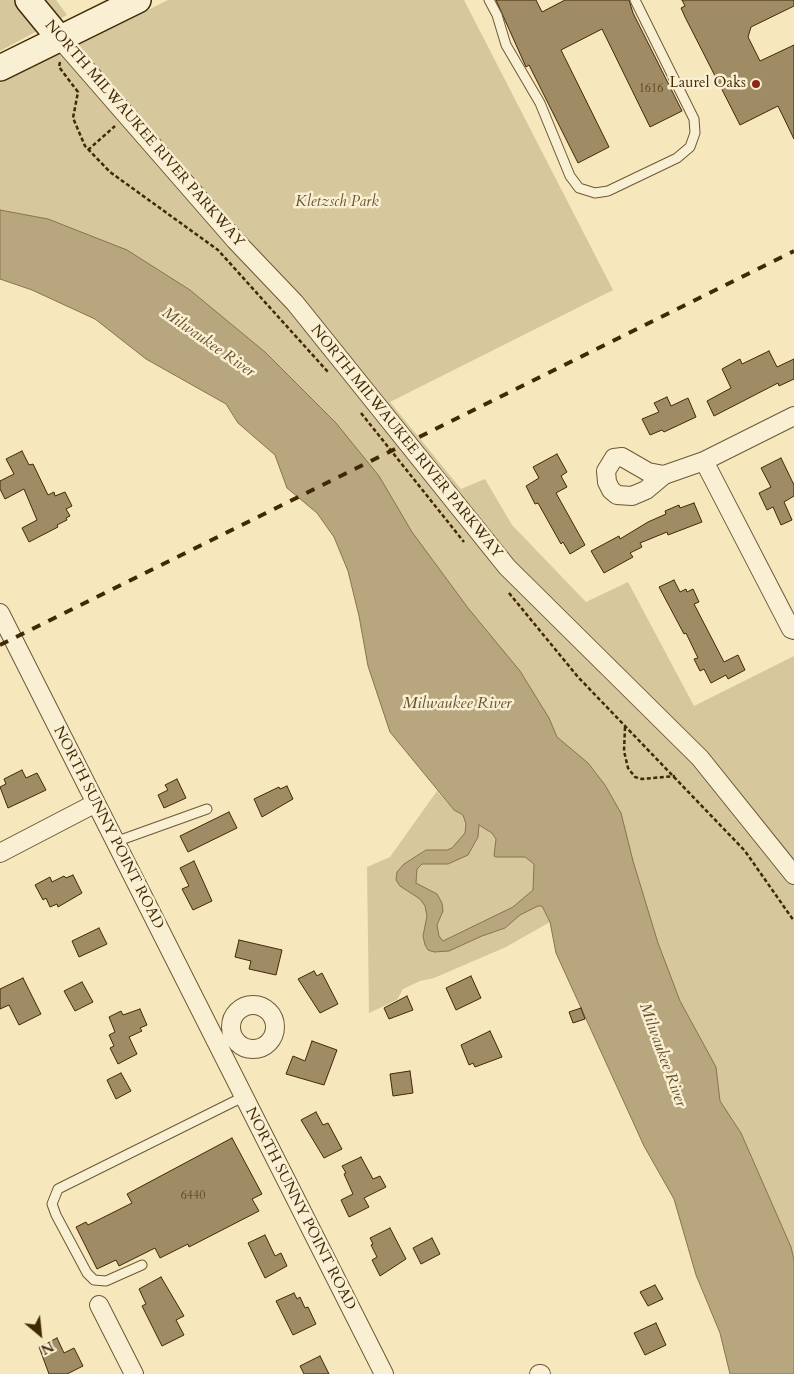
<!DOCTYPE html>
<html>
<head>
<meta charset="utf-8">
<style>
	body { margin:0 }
	#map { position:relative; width:794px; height:1374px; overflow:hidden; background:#f6e7bc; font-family:Cardo,serif }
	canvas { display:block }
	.north { position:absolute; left:15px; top:1309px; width:50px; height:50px; -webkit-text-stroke:4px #f9efd3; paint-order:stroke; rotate:152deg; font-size:14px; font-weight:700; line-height:20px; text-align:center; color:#412906 }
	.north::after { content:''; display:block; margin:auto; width:18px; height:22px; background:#412906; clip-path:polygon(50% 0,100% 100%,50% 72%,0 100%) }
</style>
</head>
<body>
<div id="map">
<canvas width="794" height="1374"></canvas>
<div class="north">N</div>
</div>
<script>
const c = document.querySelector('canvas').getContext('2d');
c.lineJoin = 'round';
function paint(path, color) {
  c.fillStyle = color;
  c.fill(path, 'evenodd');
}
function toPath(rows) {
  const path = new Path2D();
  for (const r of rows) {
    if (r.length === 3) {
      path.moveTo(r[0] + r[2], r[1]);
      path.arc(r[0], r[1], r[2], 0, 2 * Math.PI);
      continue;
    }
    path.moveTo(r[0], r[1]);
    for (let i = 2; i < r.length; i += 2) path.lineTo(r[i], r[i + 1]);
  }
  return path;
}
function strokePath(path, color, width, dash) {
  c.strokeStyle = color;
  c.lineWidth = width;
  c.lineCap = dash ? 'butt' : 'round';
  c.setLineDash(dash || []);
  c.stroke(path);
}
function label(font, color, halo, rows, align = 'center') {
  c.font = font + ' Cardo,serif';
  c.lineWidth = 5;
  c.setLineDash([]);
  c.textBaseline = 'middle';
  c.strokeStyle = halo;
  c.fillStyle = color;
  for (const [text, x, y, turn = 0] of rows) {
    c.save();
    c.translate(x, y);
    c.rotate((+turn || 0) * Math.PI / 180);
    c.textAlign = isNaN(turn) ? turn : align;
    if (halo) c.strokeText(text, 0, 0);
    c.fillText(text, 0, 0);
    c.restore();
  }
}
paint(toPath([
	[0,0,56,0,67,15,0,51],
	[168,0,464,0,613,290,390,402,461,489,485,479,512,525,586,602,628,582,694,706,794,656,794,1374,726,1207,298,434,0,233,0,83],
	[437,791,454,810,492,833,496,839,496,857,525,857,534,864,533,887,550,922,506,947,434,978,420,981,403,989,397,1000,369,1013,367,867,390,857]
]), '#d7c79d');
const water = toPath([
	[0,210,48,219,127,250,190,290,265,352,336,423,379,476,412,532,468,608,520,671,549,718,557,737,588,763,605,785,621,813,633,861,658,943,680,1001,716,1067,720,1101,741,1133,791,1247,794,1260,794,1374,730,1374,720,1333,696,1275,674,1199,644,1146,556,953,550,922,542,906,538,906,520,915,505,928,482,936,449,951,434,952,428,950,425,945,423,936,427,916,425,906,420,899,400,886,396,880,397,872,404,864,426,850,447,850,452,848,465,833,466,824,463,815,454,810,390,732,368,666,359,616,348,571,334,537,317,513,287,488,275,455,238,423,226,404,146,359,95,319,32,290,0,279,0,210],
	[479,825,492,833,496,839,494,856,496,857,525,857,534,864,533,890,513,907,443,941,439,936,437,925,443,911,442,903,437,894,416,883,417,869,422,864,448,864,468,855,478,837,479,825]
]);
paint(water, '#b8a67e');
strokePath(water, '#88744e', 1);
const building = toPath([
	[496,0,536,0,542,12,565,0,629,0,633,13,682,111,650,127,602,29,561,50,609,147,578,163,529,65,526,67,496,0],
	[682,0,794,0,794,6,751,27,748,37,760,61,794,45,794,139,778,106,740,125,685,17,681,8,685,6,682,0],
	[769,351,777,367,794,359,794,379,779,386,778,383,714,416,707,401,731,388,722,369,740,359,742,364,769,351],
	[667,397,671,406,688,398,696,417,664,432,662,430,650,435,642,419,659,412,654,403,667,397],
	[22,451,29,465,33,464,48,495,54,492,55,496,65,492,72,506,66,509,70,516,66,518,67,520,57,525,58,527,29,542,22,528,37,520,24,489,5,499,0,489,0,481,14,474,6,459,22,451],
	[557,454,567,472,561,476,567,487,556,493,585,545,570,554,563,542,561,544,538,503,535,504,526,486,539,478,533,467,557,454],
	[781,458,794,485,794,496,784,502,792,520,781,525,773,507,767,510,759,493,771,487,761,468,781,458],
	[694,503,702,522,668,535,667,532,640,543,642,547,630,553,633,557,604,573,591,551,619,536,620,539,648,522,666,514,665,511,679,505,680,508,694,503],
	[674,580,680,592,686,589,687,592,693,589,699,602,694,604,724,662,738,655,745,670,728,679,726,675,711,683,704,669,700,671,694,659,698,658,686,633,684,634,659,587,674,580],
	[22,770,26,778,37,773,46,790,8,808,0,787,6,784,4,779,22,770],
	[177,779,186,798,164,808,158,795,168,790,165,785,177,779],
	[287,786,293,799,262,817,254,799,279,787,280,789,287,786],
	[229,812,237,828,188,852,180,836,229,812],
	[194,861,212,901,193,910,182,889,189,886,180,868,194,861],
	[73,875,82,893,58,907,57,904,50,907,46,898,43,900,35,885,50,877,52,882,64,876,66,878,73,875],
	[99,928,107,944,79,957,72,941,99,928],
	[239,940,282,950,276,975,249,969,251,961,235,957,239,940],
	[314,971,317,976,322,973,338,1004,320,1013,298,979,314,971],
	[471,976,481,998,456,1010,446,988,471,976],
	[23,978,41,1014,19,1025,9,1005,0,1009,0,989,23,978],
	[82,982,93,1002,75,1011,64,991,82,982],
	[407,996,413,1010,389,1019,384,1008,407,996],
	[581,1008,585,1019,573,1023,569,1012,581,1008],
	[140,1009,147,1025,140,1028,142,1031,129,1037,137,1054,118,1064,110,1048,114,1046,109,1035,115,1032,109,1017,121,1011,123,1015,140,1009],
	[490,1031,502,1057,475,1067,473,1063,469,1065,461,1045,490,1031],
	[312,1041,337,1050,324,1085,286,1074,293,1056,305,1061,312,1041],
	[410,1071,413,1093,393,1096,390,1074,410,1071],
	[121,1073,131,1091,116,1099,107,1080,121,1073],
	[316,1112,323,1125,328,1123,342,1149,324,1158,301,1120,316,1112],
	[232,1138,262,1194,252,1199,259,1211,189,1247,188,1244,160,1258,155,1248,119,1266,116,1260,97,1269,76,1227,86,1222,88,1225,132,1203,127,1194,232,1138],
	[361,1157,373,1179,380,1176,386,1187,364,1198,369,1207,349,1217,341,1200,353,1194,344,1174,346,1173,342,1166,361,1157],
	[390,1228,406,1259,380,1276,372,1260,377,1257,371,1245,373,1244,370,1238,390,1228],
	[265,1235,275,1256,281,1253,287,1266,265,1278,248,1243,265,1235],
	[432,1238,440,1254,421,1264,413,1248,432,1238],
	[161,1277,184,1316,176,1320,184,1335,162,1346,142,1306,146,1304,139,1289,161,1277],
	[655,1285,663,1299,648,1306,640,1292,655,1285],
	[294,1293,297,1299,300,1297,305,1308,308,1307,316,1324,293,1335,276,1301,294,1293],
	[656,1323,666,1345,645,1355,634,1333,656,1323],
	[57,1338,64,1353,74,1348,83,1366,67,1374,49,1374,39,1347,57,1338],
	[320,1356,329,1374,304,1374,300,1366,320,1356]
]);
paint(building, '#9f8c65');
strokePath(building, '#412906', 1);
const lane = toPath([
	[489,0,497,15,506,45,540,103,570,176,579,188,595,193,608,191,677,158,690,147,695,133,694,119,635,0],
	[115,842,207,809],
	[142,1265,106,1281,94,1280,87,1273,56,1215,52,1204,58,1189,243,1097]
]);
const street = toPath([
	[60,39,235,240,295,303,507,567,700,758,794,875],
	[704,461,791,629,794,630],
	[664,475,648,472,622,457,614,458,606,471,607,482,611,490,617,495,632,496,646,490,664,475,704,461,794,416],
	[0,613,384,1374],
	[0,853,96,803],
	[253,1027,22],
	[99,1305,134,1374],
	[539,1374,541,1374]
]);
const secondary = toPath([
	[28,0,60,39],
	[0,68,138,0]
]);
strokePath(lane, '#6e5834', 11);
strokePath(street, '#6e5834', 20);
strokePath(secondary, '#412906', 28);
strokePath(toPath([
	[60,62,59,67,78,92,73,118,85,146,110,172,218,250,328,372],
	[88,150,115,126],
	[361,413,464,542],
	[509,593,578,677,745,851,794,921],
	[625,727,624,751,628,768,635,777,642,779,675,776]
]), '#412906', 2.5, [4, 2.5]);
strokePath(lane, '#f9efd3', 9);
strokePath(street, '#f9efd3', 18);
strokePath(secondary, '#f9efd3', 25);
strokePath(toPath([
	[0,645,794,251]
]), '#412906', 4, [9, 9]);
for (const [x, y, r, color] of [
	[756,84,5,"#8f2418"]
]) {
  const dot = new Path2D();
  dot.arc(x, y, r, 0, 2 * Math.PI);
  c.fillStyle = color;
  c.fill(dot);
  strokePath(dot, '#f9efd3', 2);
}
label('12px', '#58421e', null, [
	["1616",651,89],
	["6440",193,1196]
]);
label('15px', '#412906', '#f9efd3', [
	["Laurel Oaks",746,84]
], 'right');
label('15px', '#412906', '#f9efd3', [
	["NORTH MILWAUKEE RIVER PARKWAY",144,134,49],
	["NORTH MILWAUKEE RIVER PARKWAY",406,442,51],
	["NORTH SUNNY POINT ROAD",108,828,63],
	["NORTH SUNNY POINT ROAD",300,1209,63]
]);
label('italic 15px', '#66502c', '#f9efd3', [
	["Kletzsch Park",337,203]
]);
label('italic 16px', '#654e2a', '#f9efd3', [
	["Milwaukee River",208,343,35],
	["Milwaukee River",457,704],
	["Milwaukee River",662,1055,70]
]);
</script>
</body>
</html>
